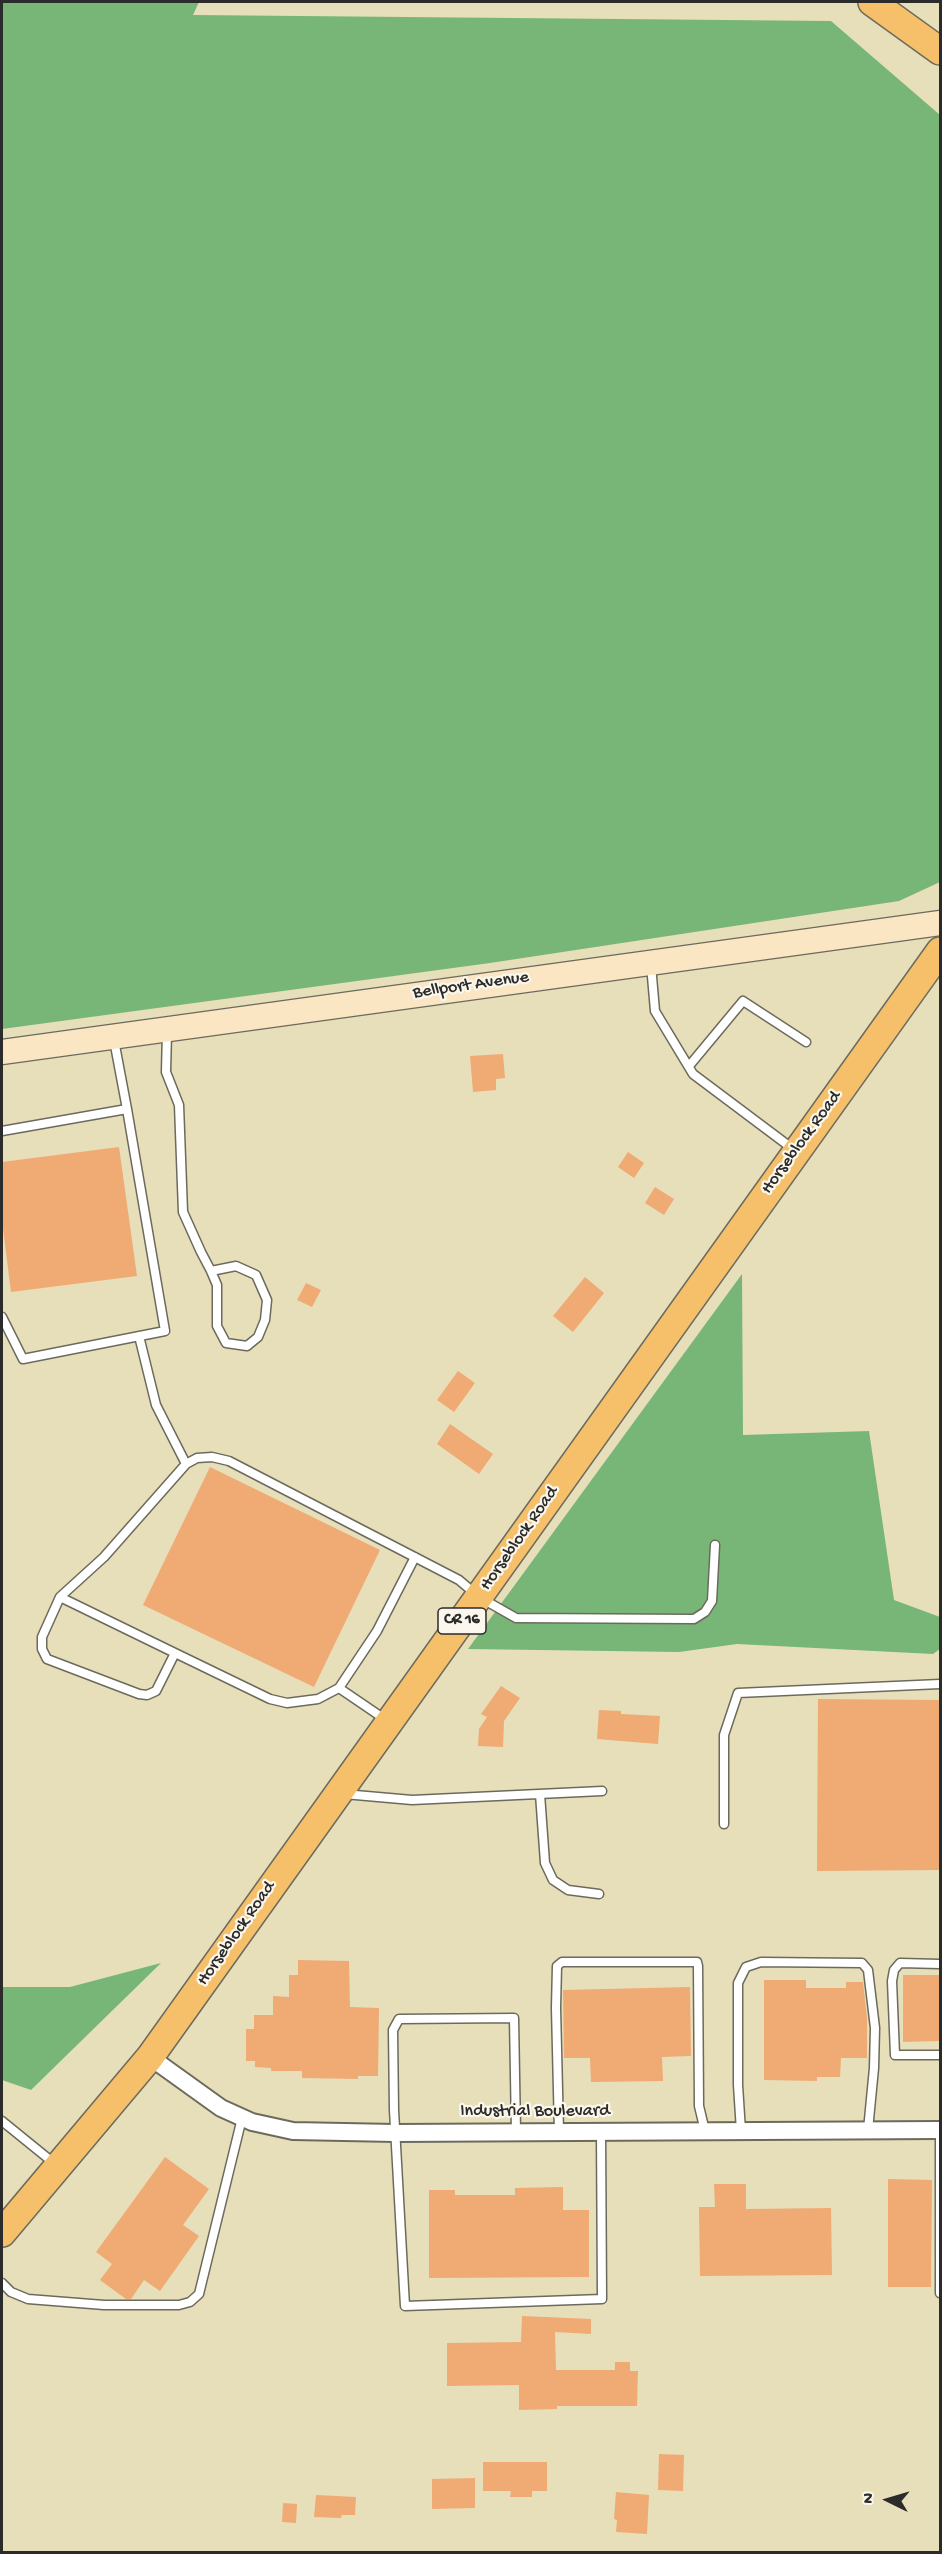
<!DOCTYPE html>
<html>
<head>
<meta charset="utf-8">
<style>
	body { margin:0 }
	#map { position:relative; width:942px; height:2554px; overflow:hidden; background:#e6dfba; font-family:"Gochi Hand",sans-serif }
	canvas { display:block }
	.frame { position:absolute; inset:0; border:3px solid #2b2b2b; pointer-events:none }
	.north { position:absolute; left:858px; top:2470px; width:60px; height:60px; -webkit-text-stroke:4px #fbf7ec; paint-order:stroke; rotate:275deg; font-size:16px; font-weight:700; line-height:24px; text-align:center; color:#2b2b2b }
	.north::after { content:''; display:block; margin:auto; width:21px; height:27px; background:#2b2b2b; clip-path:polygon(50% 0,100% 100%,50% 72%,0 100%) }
</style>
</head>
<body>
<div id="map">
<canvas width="942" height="2554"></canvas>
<div class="frame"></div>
<div class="north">N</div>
</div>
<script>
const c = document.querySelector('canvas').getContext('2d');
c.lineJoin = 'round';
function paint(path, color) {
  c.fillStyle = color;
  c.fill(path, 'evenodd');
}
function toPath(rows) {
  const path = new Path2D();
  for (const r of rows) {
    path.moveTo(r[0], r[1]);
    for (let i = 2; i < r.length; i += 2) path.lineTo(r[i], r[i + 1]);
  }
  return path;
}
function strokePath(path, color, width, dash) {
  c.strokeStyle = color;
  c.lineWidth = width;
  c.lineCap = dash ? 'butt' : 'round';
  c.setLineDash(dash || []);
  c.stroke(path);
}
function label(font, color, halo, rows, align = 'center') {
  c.font = font + ' "Gochi Hand",sans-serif';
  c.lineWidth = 4.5;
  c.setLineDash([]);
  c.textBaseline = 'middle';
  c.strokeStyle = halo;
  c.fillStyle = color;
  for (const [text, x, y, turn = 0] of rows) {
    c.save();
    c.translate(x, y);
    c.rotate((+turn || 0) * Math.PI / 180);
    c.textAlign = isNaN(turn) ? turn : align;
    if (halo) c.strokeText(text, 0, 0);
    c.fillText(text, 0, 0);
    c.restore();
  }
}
paint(toPath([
	[2,2,199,2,193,15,831,21,940,115,940,882,899,901,490,963,2,1029],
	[742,1274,743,1435,869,1431,894,1600,940,1617,940,1649,933,1654,737,1644,679,1652,468,1649],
	[161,1963,31,2090,2,2080,2,1987,70,1987]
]), '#77b677');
paint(toPath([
	[503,1054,505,1078,496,1079,496,1090,473,1092,470,1056],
	[119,1147,137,1276,11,1292,2,1221,2,1162],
	[628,1152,644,1163,634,1178,618,1167],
	[655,1187,674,1199,664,1215,645,1203],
	[585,1277,604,1293,573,1332,553,1316],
	[306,1283,321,1290,312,1307,297,1300],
	[458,1371,475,1383,454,1412,437,1400],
	[450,1424,493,1454,479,1474,437,1444],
	[210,1467,380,1550,314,1687,143,1605],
	[501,1686,520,1698,504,1721,503,1747,478,1746,479,1729,487,1717,481,1714],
	[818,1699,940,1700,940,1870,817,1871],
	[599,1710,621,1711,621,1714,660,1716,658,1744,597,1739],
	[298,1960,349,1961,350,2007,379,2008,378,2076,358,2076,358,2079,302,2078,302,2071,271,2071,271,2068,255,2067,255,2061,246,2061,246,2029,254,2029,254,2015,273,2015,273,1996,289,1997,289,1975,298,1975],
	[903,1975,940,1975,940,2041,903,2042],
	[764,1980,806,1980,806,1988,846,1988,846,1982,863,1982,867,2018,867,2058,841,2058,840,2077,817,2077,817,2081,764,2080],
	[690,1987,691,2056,662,2057,663,2081,591,2082,590,2058,564,2058,563,1990],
	[165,2157,209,2189,183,2225,199,2236,160,2291,144,2280,131,2299,126,2299,100,2280,112,2264,96,2252],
	[888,2179,932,2180,931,2287,888,2287],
	[714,2184,746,2184,746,2209,831,2208,832,2275,700,2276,699,2207,715,2207],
	[563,2187,563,2210,589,2210,589,2277,429,2278,429,2190,455,2190,455,2195,515,2195,515,2188],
	[522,2316,591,2319,591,2334,555,2332,556,2370,615,2370,615,2362,630,2362,630,2371,638,2371,637,2406,557,2406,557,2409,519,2410,519,2385,447,2386,447,2343,521,2342],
	[659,2454,684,2455,683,2491,658,2490],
	[483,2462,547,2462,547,2491,532,2491,532,2497,510,2497,511,2491,483,2491],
	[475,2478,475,2508,432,2509,432,2479],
	[616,2492,649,2495,647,2534,616,2532,617,2520,614,2519],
	[316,2495,356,2497,355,2515,342,2515,341,2518,314,2517],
	[283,2503,297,2504,296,2523,282,2522]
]), '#f0aa74');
const service = toPath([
	[651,965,655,1011,693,1074,793,1149],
	[167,1032,166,1072,179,1105,183,1212,201,1252,211,1271,217,1285,217,1326,226,1343,247,1346,258,1337,265,1320,267,1300,256,1275,236,1266,211,1271],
	[689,1066,743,1001,806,1042],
	[2,1131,127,1109,114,1040],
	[2,1317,23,1359,165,1331,127,1109],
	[139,1336,156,1405,186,1464],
	[60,1597,104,1557,186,1464,197,1458,212,1457,229,1461,459,1580,479,1597,516,1618,694,1619,705,1612,712,1601,715,1545],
	[175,1653,156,1691,147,1695,139,1694,47,1659,42,1649,42,1637,60,1597,175,1653,270,1699,287,1703,318,1699,339,1688,386,1720],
	[339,1688,377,1631,415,1557],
	[344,1794,412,1800,602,1791],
	[540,1794,545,1863,553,1880,568,1890,599,1894],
	[724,1824,724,1735,738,1693,940,1684],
	[940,1964,900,1963,894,1970,892,1981,895,2055,940,2055],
	[2,2121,55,2164],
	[940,2130,940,2293],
	[741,2131,738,2085,738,1983,746,1967,761,1962,862,1963,868,1970,875,2028,874,2068,868,2130],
	[516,2132,514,2018,399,2019,393,2030,394,2110,405,2306,602,2299,601,2131],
	[559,2132,556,2008,557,1966,562,1962,697,1962,698,1966,699,2106,705,2131],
	[2,2283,11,2292,28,2299,104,2305,179,2305,190,2302,199,2294,242,2118]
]);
const minor = toPath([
	[150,2057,221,2108,252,2122,293,2131,395,2133,940,2130]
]);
const secondary = toPath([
	[2,1052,940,923]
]);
const primary = toPath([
	[872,2,940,51],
	[2,2233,150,2057,940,951]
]);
strokePath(service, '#6c6a5d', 11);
strokePath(minor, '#6c6a5d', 20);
strokePath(secondary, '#6c6a5d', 27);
strokePath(primary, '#6c6a5d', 30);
strokePath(service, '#fff', 8);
strokePath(minor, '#fff', 16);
strokePath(secondary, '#fbe6c4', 24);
strokePath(primary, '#f6c06b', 27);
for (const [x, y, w] of [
	[462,1621,48]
]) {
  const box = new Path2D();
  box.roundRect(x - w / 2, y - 13, w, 26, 4.5);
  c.fillStyle = '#fbf7ec';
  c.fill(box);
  strokePath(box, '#2b2b2b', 1.5);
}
label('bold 16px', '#2b2b2b', null, [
	["CR 16",462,1621]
]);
label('18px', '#2b2b2b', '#fbf7ec', [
	["Bellport Avenue",471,986,-8],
	["Horseblock Road",802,1143,-54],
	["Horseblock Road",520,1539,-55],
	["Horseblock Road",237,1934,-55],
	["Industrial Boulevard",535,2112]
]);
</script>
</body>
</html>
